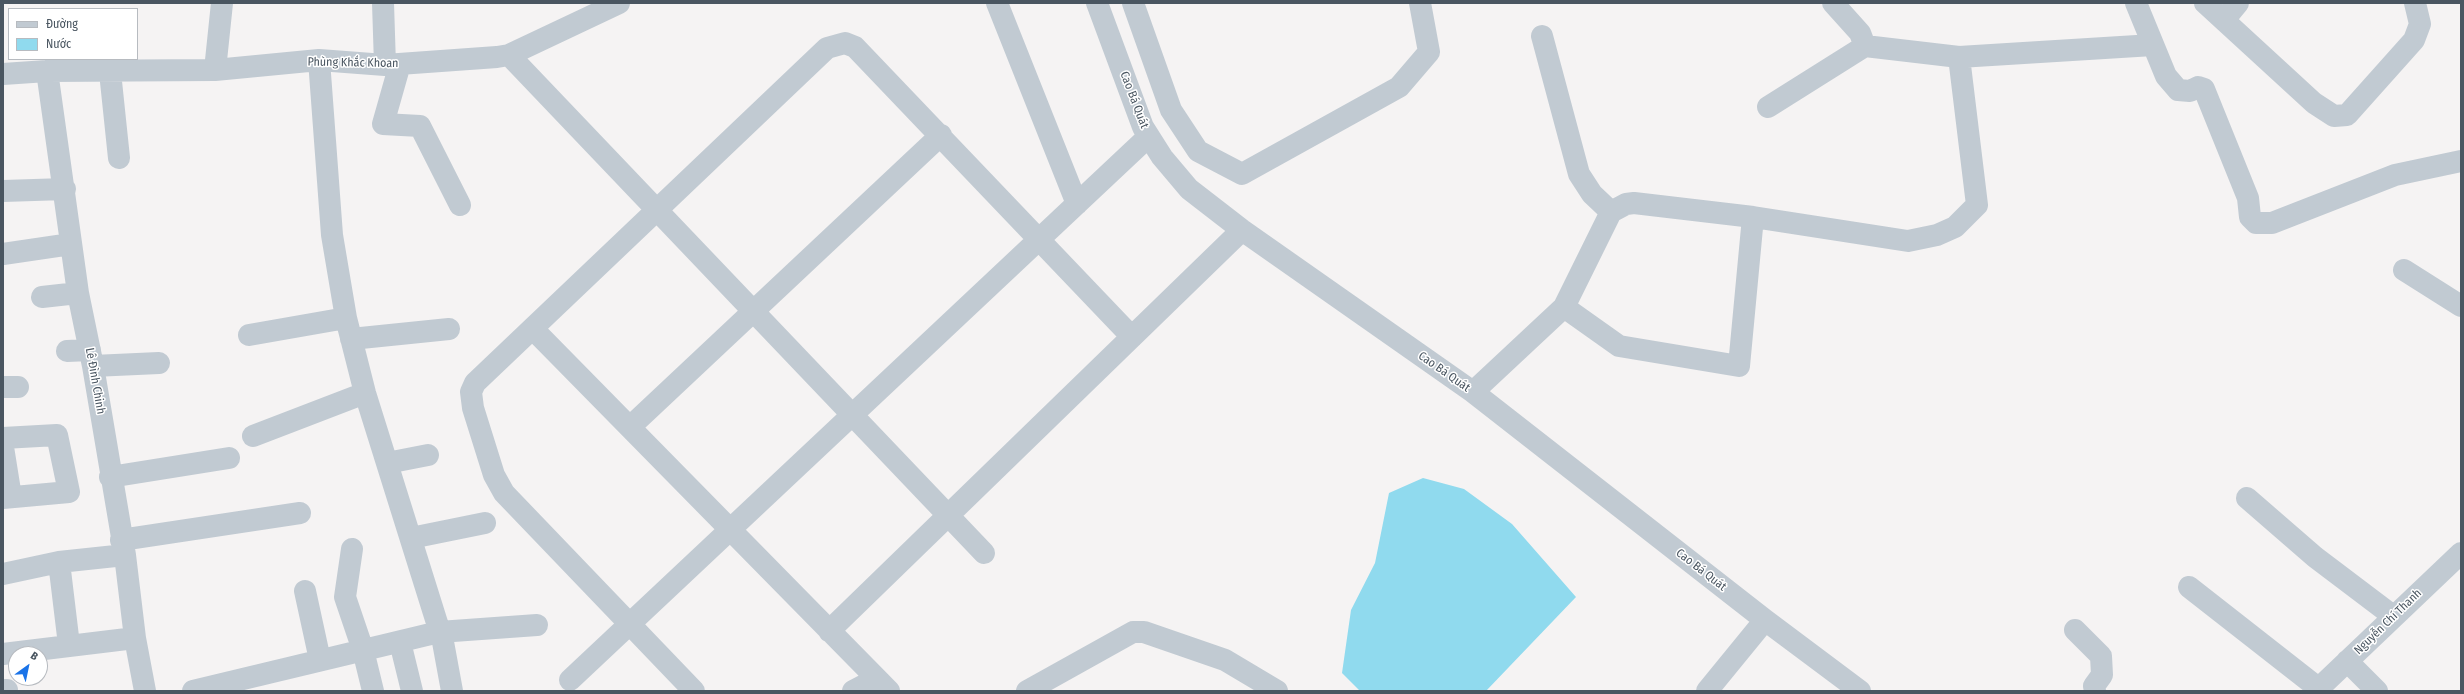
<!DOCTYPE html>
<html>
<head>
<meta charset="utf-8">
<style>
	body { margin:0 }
	#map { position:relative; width:2464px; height:694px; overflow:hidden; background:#f5f3f3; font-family:"Fira Sans Condensed",sans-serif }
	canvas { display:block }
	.frame { position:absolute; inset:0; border:4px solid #4a5661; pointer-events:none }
	.legend { position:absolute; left:8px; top:8px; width:130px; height:52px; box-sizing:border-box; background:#fff; border:1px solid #b7bbc0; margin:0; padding:5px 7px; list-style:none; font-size:12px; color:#4a5661 }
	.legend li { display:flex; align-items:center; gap:8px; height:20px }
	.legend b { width:20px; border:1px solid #b7bbc0 }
	.north { position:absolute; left:8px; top:646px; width:40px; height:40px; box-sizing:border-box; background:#fff; border:1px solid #b7bbc0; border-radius:50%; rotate:33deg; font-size:11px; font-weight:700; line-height:16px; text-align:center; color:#4a5661 }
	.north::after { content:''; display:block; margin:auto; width:14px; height:18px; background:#1a73e8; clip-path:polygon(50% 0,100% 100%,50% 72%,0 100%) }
</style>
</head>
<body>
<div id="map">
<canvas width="2464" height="694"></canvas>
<div class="frame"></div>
<ul class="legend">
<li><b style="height:5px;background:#c1cad2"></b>Đường</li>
<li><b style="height:11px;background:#90daee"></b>Nước</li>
</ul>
<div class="north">B</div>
</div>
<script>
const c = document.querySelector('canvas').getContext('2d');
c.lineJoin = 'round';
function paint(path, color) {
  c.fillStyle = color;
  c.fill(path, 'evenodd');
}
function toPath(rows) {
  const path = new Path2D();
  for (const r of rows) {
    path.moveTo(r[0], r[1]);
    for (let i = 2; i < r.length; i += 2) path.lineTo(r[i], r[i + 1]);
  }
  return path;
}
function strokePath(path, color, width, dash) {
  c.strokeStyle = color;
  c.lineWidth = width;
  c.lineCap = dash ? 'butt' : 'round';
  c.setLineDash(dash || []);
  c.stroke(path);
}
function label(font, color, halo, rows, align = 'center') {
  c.font = font + ' "Fira Sans Condensed",sans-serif';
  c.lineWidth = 3;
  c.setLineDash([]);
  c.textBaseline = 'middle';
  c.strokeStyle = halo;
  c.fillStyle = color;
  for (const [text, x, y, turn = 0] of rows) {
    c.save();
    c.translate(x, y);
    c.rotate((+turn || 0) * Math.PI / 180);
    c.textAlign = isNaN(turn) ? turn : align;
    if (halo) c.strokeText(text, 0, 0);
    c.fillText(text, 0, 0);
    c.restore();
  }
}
paint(toPath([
	[1423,478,1464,489,1512,524,1576,597,1486,691,1360,691,1342,673,1351,610,1375,563,1389,493]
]), '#90daee');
strokePath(toPath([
	[383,3,385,65],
	[997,3,1077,204],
	[1097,3,1143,127,1162,157,1189,189,1242,230,1473,392,1765,620,1860,691],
	[1133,3,1171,110,1198,151,1242,174,1399,87,1429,52,1420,3],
	[1833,3,1860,33,1865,46,1959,57,2153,45],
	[2136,3,2166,76,2178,90,2190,91,2198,87,2204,89,2248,198,2250,217,2256,223,2272,223,2395,175,2461,161],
	[2205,3,2314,103,2334,116,2347,115,2414,40,2420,24,2415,3],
	[2224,20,2238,3],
	[1542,36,1579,174,1592,194,1611,212],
	[509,55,984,553],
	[319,60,332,235,346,318,365,393,443,642,452,691],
	[400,64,383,124,420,126,460,205],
	[215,70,222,3],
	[47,71,78,293,93,366,125,555,135,638,145,691],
	[110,72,119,158],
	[3,74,47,71,215,70,319,60,385,65,497,57,509,55,619,3],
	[1768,107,1865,46],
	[3,191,65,189],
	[3,254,71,244],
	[2404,270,2461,306],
	[42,297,78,293],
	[1564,307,1619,346,1739,366,1753,217],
	[533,329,889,691],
	[249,335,346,318],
	[351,339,449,329],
	[67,351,90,350],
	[93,366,159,363],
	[3,387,18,387],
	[1473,392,1564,307,1611,212,1626,204,1634,203,1753,217,1908,241,1937,235,1955,227,1977,205,1959,57],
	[630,427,941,135],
	[253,436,365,393],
	[3,438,57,435,69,492,3,498],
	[3,447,11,497],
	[387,463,428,455],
	[110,477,229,458],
	[2247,498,2315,557,2393,616],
	[411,538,485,523],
	[121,540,300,513],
	[352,549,345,597,363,650,373,691],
	[59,562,69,645],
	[3,574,59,562,125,555],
	[2189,587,2318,688],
	[305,591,320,660],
	[2075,630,2101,656,2102,675,2094,686,2095,691],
	[829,631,1242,230],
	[400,642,412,691],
	[3,654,135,638],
	[2347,661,2377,691],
	[570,680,1149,136],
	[3,690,7,690],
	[193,691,439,632,537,625],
	[694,691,504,493,494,475,473,408,471,392,475,383,827,48,845,43,855,47,1132,337],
	[853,691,876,679],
	[1027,691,1133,632,1144,632,1225,660,1277,691],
	[1707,691,1765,620],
	[2316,691,2461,553]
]), '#c1cad2', 22);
label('12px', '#4a5661', '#fff', [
	["Phùng Khắc Khoan",353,63,1],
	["Cao Bá Quát",1134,100,69],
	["Cao Bá Quát",1444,372,35],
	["Lê Đình Chinh",95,381,80],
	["Cao Bá Quát",1701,570,38],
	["Nguyễn Chí Thanh",2388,622,-44]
]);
</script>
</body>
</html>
